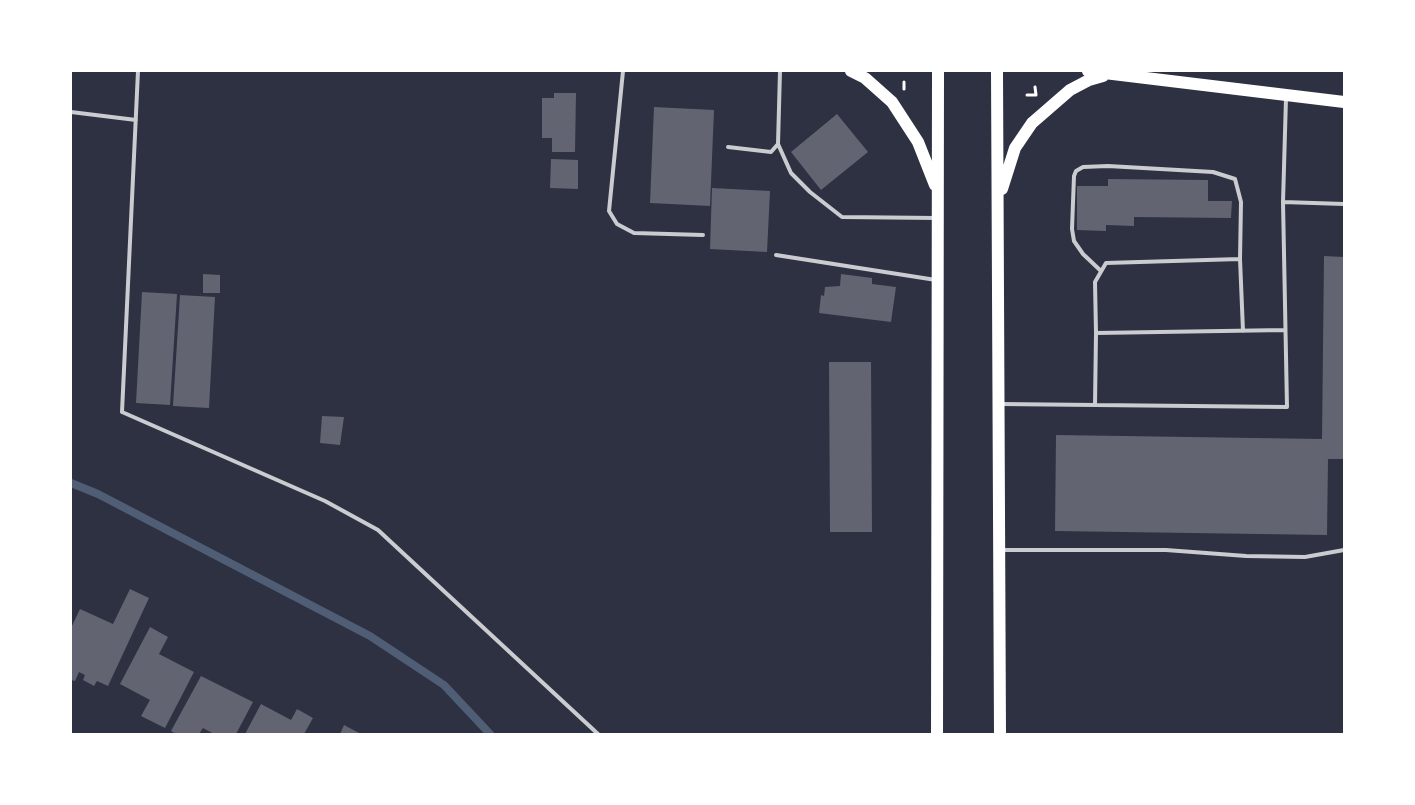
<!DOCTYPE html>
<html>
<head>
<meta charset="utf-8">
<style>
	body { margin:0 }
	#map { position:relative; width:1415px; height:805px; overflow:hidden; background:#2d3142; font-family:Rubik,sans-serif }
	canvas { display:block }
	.frame { position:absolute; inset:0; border:72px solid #fff; pointer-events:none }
</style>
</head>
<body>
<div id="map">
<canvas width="1415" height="805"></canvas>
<div class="frame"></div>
</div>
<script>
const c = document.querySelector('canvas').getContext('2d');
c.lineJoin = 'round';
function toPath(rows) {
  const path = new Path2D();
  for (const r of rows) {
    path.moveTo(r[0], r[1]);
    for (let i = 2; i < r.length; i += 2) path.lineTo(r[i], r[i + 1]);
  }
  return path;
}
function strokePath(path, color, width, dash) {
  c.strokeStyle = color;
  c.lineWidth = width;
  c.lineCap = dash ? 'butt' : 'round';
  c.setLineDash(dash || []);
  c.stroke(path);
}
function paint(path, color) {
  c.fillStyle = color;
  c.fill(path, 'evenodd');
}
strokePath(toPath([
	[71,483,98,494,370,636,444,685,490,734]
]), '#4f5d75', 8);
paint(toPath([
	[554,93,576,93,575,152,552,152,552,138,542,138,542,98,554,98],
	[654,107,714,110,710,206,650,203],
	[837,114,868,152,821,190,791,152],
	[551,159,578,160,578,189,550,188],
	[1108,179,1208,180,1208,201,1232,201,1231,218,1134,217,1134,226,1106,225,1106,231,1077,230,1077,186,1108,186],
	[712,188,770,191,767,252,710,249],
	[1324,256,1344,257,1344,459,1328,459,1327,535,1055,531,1056,435,1322,439],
	[203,274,220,275,220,293,203,293],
	[841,274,872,278,872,284,896,287,891,322,819,313,821,295,824,296,825,287,840,286],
	[142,292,177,294,170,405,136,403],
	[180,295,215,297,209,408,173,406],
	[829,362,871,362,872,532,830,532],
	[322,416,344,417,340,445,320,443],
	[130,589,149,598,108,686,97,681,94,686,83,680,85,675,79,672,75,681,71,680,71,628,80,609,113,624],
	[150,627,168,637,159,654,194,672,165,728,141,716,150,700,120,684],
	[201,676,253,702,236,734,214,734,203,728,199,734,176,734,171,731],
	[261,704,291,720,297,709,313,718,304,734,245,734],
	[344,725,361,734,340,734]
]), '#626471');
strokePath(toPath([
	[904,89,904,82],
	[1027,95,1036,95,1035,87]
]), '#fff', 3);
strokePath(toPath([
	[138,71,122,412,325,501,378,530,598,734],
	[623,71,609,211,617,224,634,233,703,235],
	[1286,98,1283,202,1344,204],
	[71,112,136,120],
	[778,144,791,173,810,192,842,217,936,218],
	[728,147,771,152,778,144,780,71],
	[776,255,936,280],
	[1101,271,1083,254,1074,241,1072,229,1074,176,1076,171,1083,167,1108,166,1213,172,1235,179,1241,202,1240,259],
	[1096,333,1095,282,1106,263,1240,259,1243,331],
	[1000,404,1287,407,1283,202],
	[1095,405,1096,333,1285,330],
	[1001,550,1166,550,1246,556,1305,557,1344,550]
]), '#caccd0', 4);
strokePath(toPath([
	[851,71,865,78,892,102,918,142,935,185],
	[997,71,1000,734],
	[1088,71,1344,102],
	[1002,189,1015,148,1032,123,1070,90,1089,80,1103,76],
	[937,734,938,71]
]), '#fff', 12);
</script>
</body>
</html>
